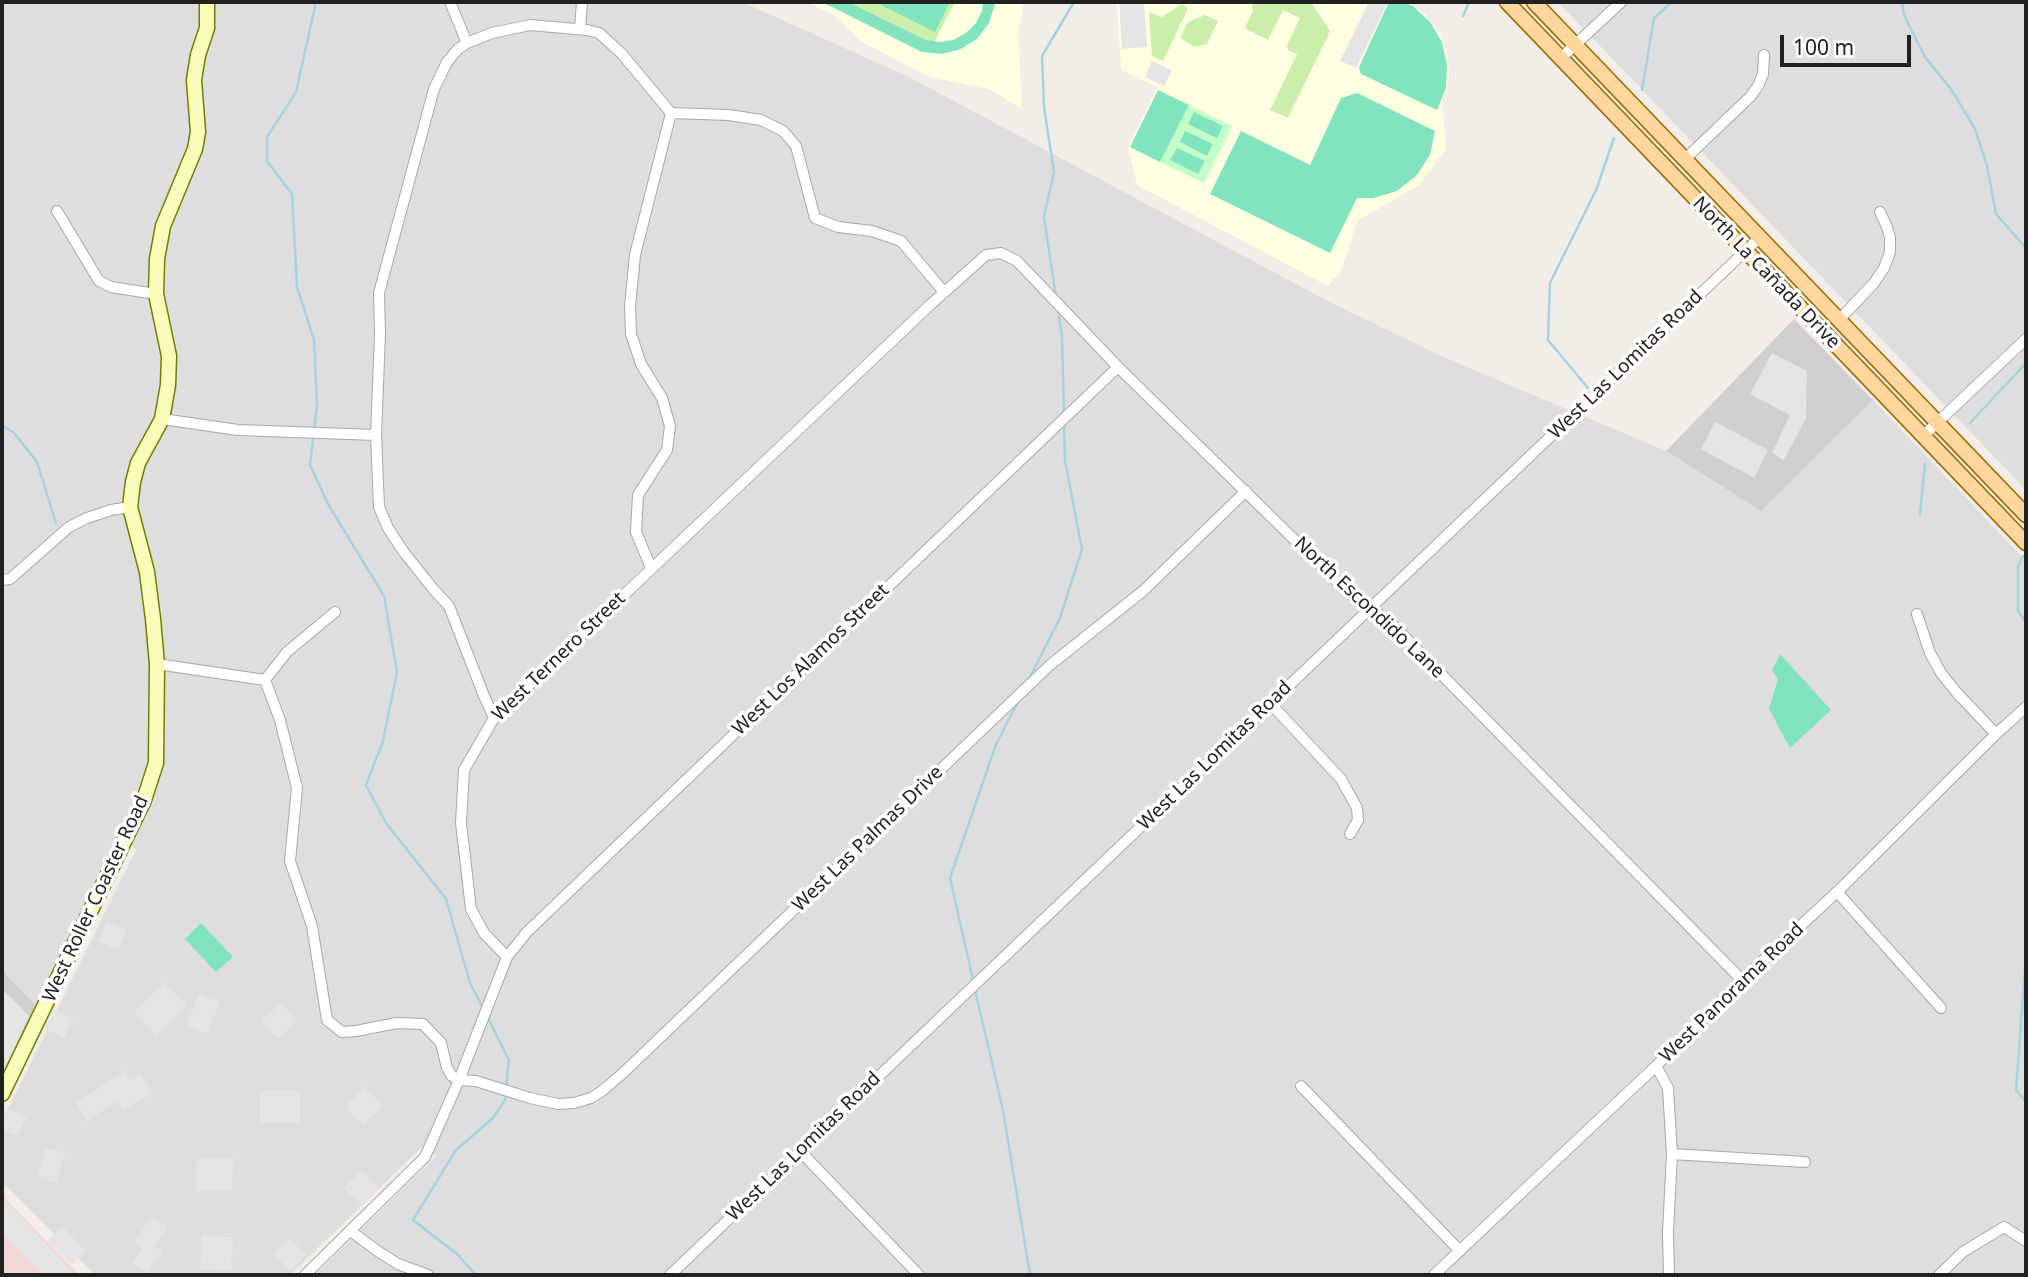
<!DOCTYPE html>
<html>
<head>
<meta charset="utf-8">
<style>
	body { margin:0 }
	#map { position:relative; width:2028px; height:1277px; overflow:hidden; background:#f2eee7; font-family:"Noto Sans",sans-serif }
	canvas { display:block }
	.frame { position:absolute; inset:0; border:4px solid #212121; pointer-events:none }
	.scale { position:absolute; left:1780px; top:35px; width:131px; height:32px; box-sizing:border-box; border:4px solid #212121; border-top:0; padding-left:9px; font-size:21px; line-height:24px; white-space:nowrap; color:#212121; -webkit-text-stroke:5px #fff; paint-order:stroke }
</style>
</head>
<body>
<div id="map">
<canvas width="2028" height="1277"></canvas>
<div class="frame"></div>
<div class="scale">100 m</div>
</div>
<script>
const c = document.querySelector('canvas').getContext('2d');
c.lineJoin = 'round';
function paint(path, color) {
  c.fillStyle = color;
  c.fill(path, 'evenodd');
}
function toPath(rows) {
  const path = new Path2D();
  for (const r of rows) {
    path.moveTo(r[0], r[1]);
    for (let i = 2; i < r.length; i += 2) path.lineTo(r[i], r[i + 1]);
  }
  return path;
}
function strokePath(path, color, width, dash) {
  c.strokeStyle = color;
  c.lineWidth = width;
  c.lineCap = dash ? 'butt' : 'round';
  c.setLineDash(dash || []);
  c.stroke(path);
}
function label(font, color, halo, rows, align = 'center') {
  c.font = font + ' "Noto Sans",sans-serif';
  c.lineWidth = 7;
  c.setLineDash([]);
  c.textBaseline = 'middle';
  c.strokeStyle = halo;
  c.fillStyle = color;
  for (const [text, x, y, turn = 0] of rows) {
    c.save();
    c.translate(x, y);
    c.rotate((+turn || 0) * Math.PI / 180);
    c.textAlign = isNaN(turn) ? turn : align;
    if (halo) c.strokeText(text, 0, 0);
    c.fillText(text, 0, 0);
    c.restore();
  }
}
paint(toPath([
	[2,2,742,2,909,77,1324,299,1441,356,1666,451,1761,511,1873,400,2026,561,2026,1275,315,1275,436,1156,425,1144,290,1275,95,1275,2,1182,2,1121,136,850,122,836,38,1008,2,970],
	[1558,2,2026,2,2026,490]
]), '#dfdede');
paint(toPath([
	[2,1195,79,1275,2,1275]
]), '#f3d7d6');
paint(toPath([
	[807,2,1024,2,1018,32,1022,109,989,89,930,77,862,42,834,15],
	[1117,2,1408,2,1425,14,1440,33,1448,56,1449,80,1442,104,1446,149,1419,185,1357,221,1341,271,1328,286,1137,185,1128,147,1157,87,1121,70]
]), '#ffffe2');
paint(toPath([
	[1794,319,1873,400,1761,511,1666,451],
	[2,970,38,1008,2,1083]
]), '#cfcfcf');
paint(toPath([
	[848,2,955,2,934,42,926,40],
	[1257,2,1311,2,1330,31,1288,118,1270,110,1297,54,1288,50,1287,45,1300,18,1283,10,1268,40,1245,28,1253,11,1252,6],
	[1182,4,1188,8,1163,61,1152,56,1149,12,1162,17],
	[1205,15,1218,21,1207,44,1195,47,1180,38,1188,22]
]), '#cbeeab');
paint(toPath([
	[1189,105,1232,126,1204,183,1160,162]
]), '#c3fdc8');
paint(toPath([
	[822,2,848,2,926,40,940,42,953,40,966,33,976,23,982,11,983,2,995,2,995,4,989,23,977,39,961,49,942,54,922,52],
	[875,2,950,2,935,32],
	[1389,2,1403,2,1413,6,1430,22,1442,42,1447,65,1446,88,1437,110,1361,74,1359,67],
	[1158,90,1189,105,1160,162,1130,147],
	[1357,93,1435,131,1430,155,1416,176,1397,191,1373,198,1357,198,1330,253,1210,194,1241,131,1310,165,1341,98],
	[1194,112,1223,126,1217,138,1188,124],
	[1185,131,1213,144,1207,156,1180,142],
	[1177,148,1205,161,1198,174,1170,160],
	[1780,654,1831,710,1790,748,1769,709,1778,679,1772,670],
	[201,923,233,957,216,972,185,939]
]), '#81e4bf');
paint(toPath([
	[1119,2,1144,2,1147,47,1122,49],
	[1369,2,1388,2,1356,68,1340,61],
	[1152,61,1172,70,1164,86,1145,77],
	[1772,353,1807,371,1806,418,1784,460,1772,453,1790,415,1750,394],
	[1715,422,1768,450,1754,478,1701,449],
	[107,921,127,931,118,950,98,941],
	[164,983,187,1005,157,1036,134,1013],
	[2,989,29,1016,2,1075],
	[199,994,220,1002,207,1034,186,1025],
	[281,1003,298,1021,278,1039,261,1021],
	[53,1009,73,1019,64,1038,44,1029],
	[125,1071,130,1079,140,1073,152,1092,124,1110,117,1101,87,1121,76,1103],
	[365,1087,383,1106,363,1125,345,1107],
	[260,1091,300,1091,300,1122,260,1122],
	[9,1109,27,1117,17,1136,2,1130,2,1123],
	[46,1148,65,1154,56,1183,37,1177],
	[197,1158,233,1159,232,1191,195,1191],
	[362,1170,379,1188,361,1205,344,1188],
	[2,1197,75,1275,43,1275,2,1233],
	[152,1216,168,1228,155,1247,163,1252,148,1273,132,1263,143,1248,134,1242],
	[62,1226,86,1251,71,1265,47,1241],
	[202,1235,233,1237,231,1270,200,1269],
	[290,1238,306,1255,290,1271,274,1254]
]), '#e5e5e5');
strokePath(toPath([
	[316,2,296,92,267,137,267,161,292,194,297,287,314,340,317,405,310,465,328,504,384,596,397,672,383,741,366,785,386,823,446,899,470,983,484,1010],
	[1902,2,1904,15,1925,57,1951,89,1975,129,1987,166,1996,214,2026,248],
	[1463,16,1469,2],
	[1642,90,1654,18,1672,2],
	[1056,297,1044,217,1054,172,1044,107,1042,56,1074,2],
	[1058,310,1062,336,1064,415],
	[1588,388,1548,340,1550,283,1597,188,1614,138],
	[1970,423,2026,363],
	[2,425,14,433,37,462,56,523],
	[1920,514,1925,464],
	[2023,556,2018,567,2018,611,2026,622],
	[1029,679,1060,618,1082,549,1065,461,1064,422],
	[2026,956,2016,1090,2026,1102],
	[973,980,950,878,995,747,1018,701],
	[975,990,1003,1110,1030,1275],
	[487,1016,509,1060,506,1088],
	[476,1275,457,1254,413,1220,456,1150,493,1118,505,1100,506,1095]
]), '#a5d3e1', 2.5);
const street = toPath([
	[450,2,467,43],
	[580,29,582,2],
	[1561,58,1621,2],
	[1685,159,1750,97,1758,86,1763,74,1764,55],
	[57,211,99,281,111,287,156,294],
	[1840,319,1874,283,1884,268,1890,252,1890,238,1887,227,1880,212],
	[162,419,238,430,376,435],
	[1923,436,2026,339],
	[651,568,636,532,638,495,667,450,670,426,662,398,641,364,631,334,630,306,635,255,671,113],
	[2,580,10,579,69,527,87,518,111,510,130,507],
	[1917,614,1930,653,1941,673,1957,693,1996,734],
	[157,664,265,680],
	[265,680,280,720,297,788,290,861,312,926,327,1020,342,1032,356,1031,397,1023,423,1024,441,1043,447,1068,452,1076,459,1080,476,1081,530,1098,558,1104,574,1103,591,1098,602,1091,623,1073,1050,665,1143,591,1246,491],
	[265,680,287,652,335,612],
	[1270,703,1341,779,1357,808,1358,820,1350,834],
	[494,718,484,696,449,606,434,590,403,551,388,528,379,507,376,435,380,334,379,293,434,89,447,62,458,49,467,43,492,33,530,25,587,30,599,33,622,54,671,113,729,115,761,120,783,131,796,146,815,218,838,227,872,231,901,241,944,292],
	[1837,892,1941,1008],
	[507,957,527,932,1118,367],
	[1656,1066,1668,1088,1672,1154,1668,1232,1669,1275],
	[1301,1086,1460,1251],
	[800,1151,919,1275],
	[1672,1154,1805,1162],
	[352,1232,379,1252,398,1264,428,1275],
	[305,1275,425,1157,459,1080,507,957,484,933,471,909,461,823,464,770,494,718,930,305,986,255,1001,253,1017,261,1118,367,1354,598,1388,620,1742,980],
	[670,1275,1760,237],
	[1434,1275,1656,1066,1742,980,1837,892,1996,734,2026,707],
	[1939,1275,1963,1252,2004,1227,2026,1241]
]);
const secondary = toPath([
	[2,1094,144,800,156,763,157,664,153,619,147,572,130,507,133,482,138,463,162,419,168,385,169,356,156,294,157,259,163,226,195,149,198,132,194,80,198,55,207,28,207,2]
]);
const primary = toPath([
	[1507,2,2026,543],
	[1534,2,2026,515]
]);
strokePath(street, '#a8a8a8', 12);
strokePath(secondary, '#717f00', 17);
strokePath(primary, '#9d6a00', 17);
strokePath(street, '#fff', 10);
strokePath(secondary, '#f9fdb9', 14);
strokePath(primary, '#ffd69e', 14);
label('19px', '#212121', '#fff', [
	["North La Cañada Drive",1766,273,46],
	["West Las Lomitas Road",1626,365,-44],
	["North Escondido Lane",1369,608,43],
	["West Ternero Street",559,657,-44],
	["West Los Alamos Street",811,660,-44],
	["West Las Lomitas Road",1215,756,-44],
	["West Las Palmas Drive",868,839,-44],
	["West Roller Coaster Road",96,899,-65],
	["West Panorama Road",1732,993,-44],
	["West Las Lomitas Road",804,1147,-44]
]);
</script>
</body>
</html>
